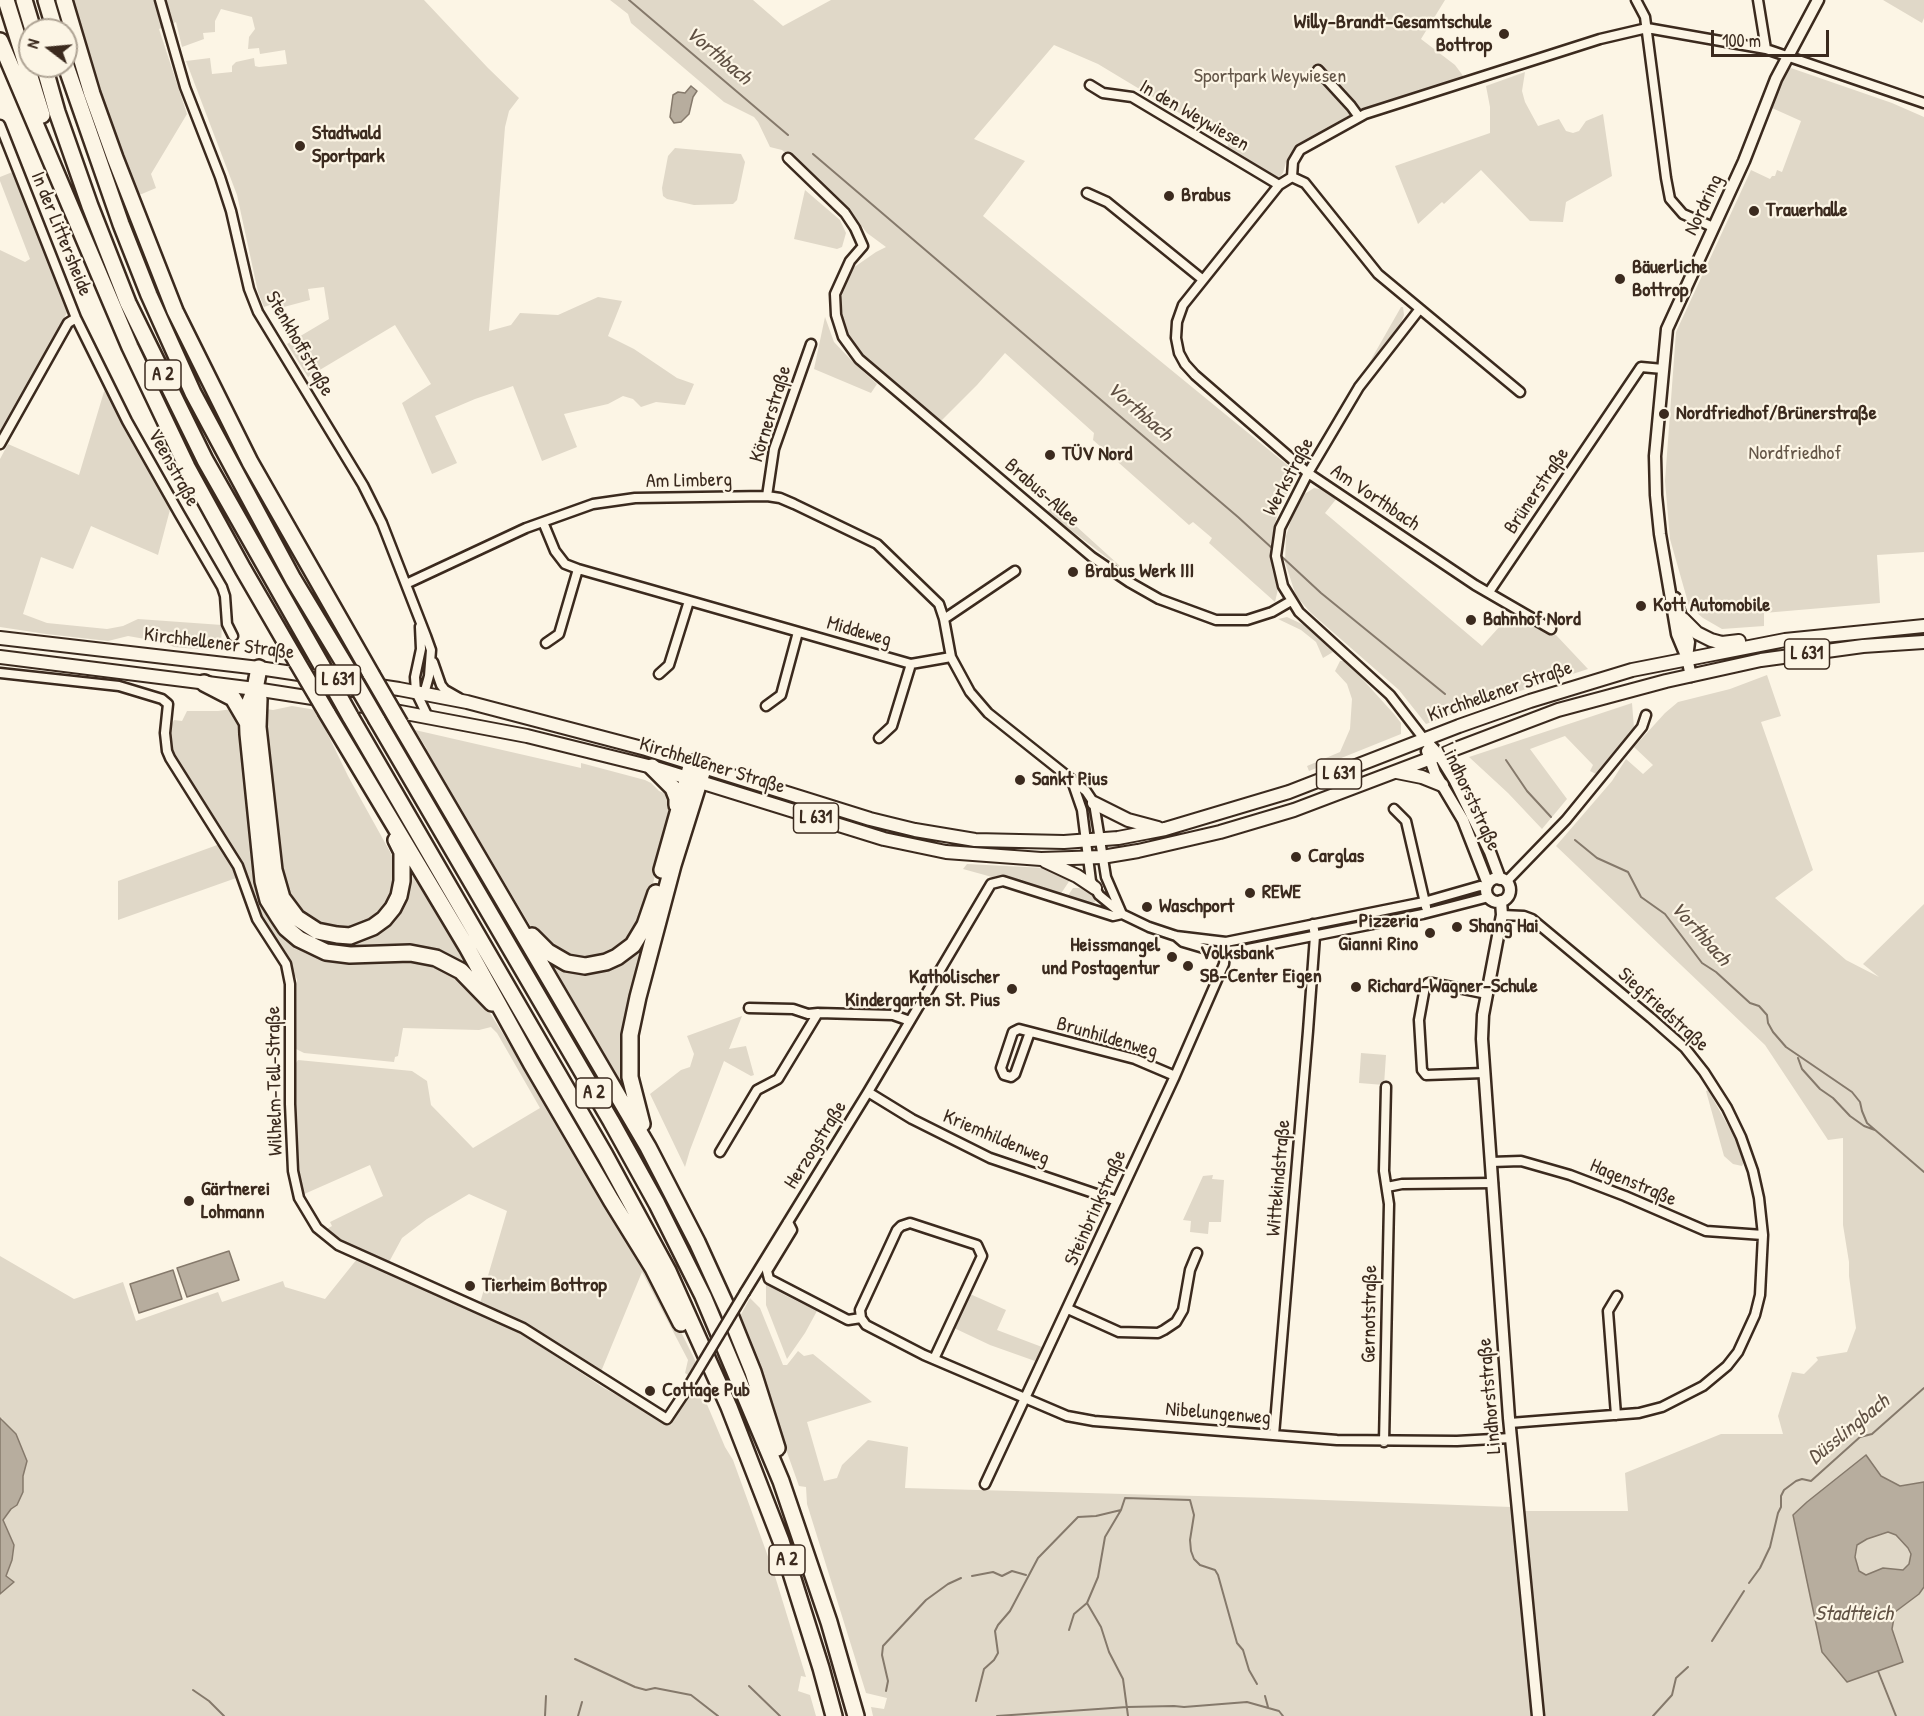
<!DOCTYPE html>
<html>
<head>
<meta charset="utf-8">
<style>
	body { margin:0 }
	#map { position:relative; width:1924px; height:1716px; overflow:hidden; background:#fcf5e5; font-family:"Patrick Hand",sans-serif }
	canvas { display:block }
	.north { position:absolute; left:18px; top:18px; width:60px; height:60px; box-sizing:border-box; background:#fcf5e5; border:2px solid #afa495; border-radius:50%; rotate:286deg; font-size:16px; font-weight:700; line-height:24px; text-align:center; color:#3b2a1e }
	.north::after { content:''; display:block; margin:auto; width:21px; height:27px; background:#3b2a1e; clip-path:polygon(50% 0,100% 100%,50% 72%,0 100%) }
	.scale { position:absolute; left:1711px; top:30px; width:118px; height:27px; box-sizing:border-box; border:3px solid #3b2a1e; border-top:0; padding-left:8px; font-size:18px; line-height:21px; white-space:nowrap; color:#3b2a1e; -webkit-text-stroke:4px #fcf5e5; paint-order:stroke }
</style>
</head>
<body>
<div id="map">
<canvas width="1924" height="1716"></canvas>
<div class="north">N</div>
<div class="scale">100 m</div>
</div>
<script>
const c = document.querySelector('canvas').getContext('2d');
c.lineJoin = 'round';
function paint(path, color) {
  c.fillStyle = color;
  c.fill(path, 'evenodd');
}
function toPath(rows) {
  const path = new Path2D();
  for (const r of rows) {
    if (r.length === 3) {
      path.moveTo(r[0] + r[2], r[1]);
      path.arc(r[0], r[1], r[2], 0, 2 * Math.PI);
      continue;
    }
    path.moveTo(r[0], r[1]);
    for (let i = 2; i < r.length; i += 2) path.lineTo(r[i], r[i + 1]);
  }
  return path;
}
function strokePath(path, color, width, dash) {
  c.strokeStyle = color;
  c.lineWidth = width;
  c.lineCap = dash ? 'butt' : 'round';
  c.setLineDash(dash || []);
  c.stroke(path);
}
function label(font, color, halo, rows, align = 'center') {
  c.font = font + ' "Patrick Hand",sans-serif';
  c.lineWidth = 4.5;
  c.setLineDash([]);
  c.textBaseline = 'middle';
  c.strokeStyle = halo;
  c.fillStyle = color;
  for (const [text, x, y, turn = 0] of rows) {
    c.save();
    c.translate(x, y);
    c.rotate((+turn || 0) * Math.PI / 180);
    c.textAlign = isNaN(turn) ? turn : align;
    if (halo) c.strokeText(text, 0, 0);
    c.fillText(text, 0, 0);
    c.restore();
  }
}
paint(toPath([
	[72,0,424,0,488,68,519,98,509,111,505,127,489,331,511,325,520,313,558,315,598,297,622,301,608,336,634,349,677,378,694,384,685,405,656,402,641,407,633,399,623,396,608,404,564,414,577,447,542,461,513,386,475,399,435,416,457,463,432,474,402,403,431,384,395,325,308,377,287,344,329,319,324,287,308,289,310,300,280,308,278,302,264,307,258,292,237,195,186,61,210,58,212,74,232,72,232,66,236,62,254,58,255,66,259,67,287,64,285,50,260,54,259,48,248,49,249,37,255,29,252,17,221,9,215,21,215,32,203,33,204,39,182,47,176,22,159,29,187,114,151,174,156,188,137,196,103,103],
	[610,0,753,0,783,26,831,0,1445,0,1421,39,1455,65,1464,77,1364,113,1300,149,1289,175,1286,162,1283,173,1277,180,1226,149,1229,143,1098,64,1054,45,974,139,1025,161,983,216,1291,468,1295,476,1294,482,1279,506,1270,547,1272,569,1278,589,1275,602,1209,543,1212,538,1193,522,1189,525,1093,440,1094,433,1005,353,977,385,941,421,881,370,866,359,845,332,842,316,842,292,853,268,876,252,886,247,867,233,850,211,782,150,770,147,758,122,754,117,724,102,631,23,628,14],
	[1883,0,1924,0,1924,18,1922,23],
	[1788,67,1892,103,1924,117,1924,552,1877,555,1880,603,1764,613,1764,626,1722,629,1703,618,1689,606,1670,539,1665,481,1676,332,1751,170,1770,179,1772,176,1775,176,1777,170,1782,172,1801,121,1772,108],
	[1525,72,1522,91,1525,102,1538,126,1559,119,1566,131,1573,133,1579,131,1586,121,1603,114,1612,176,1566,202,1563,222,1530,221,1481,170,1444,204,1442,202,1418,224,1395,166,1490,133,1490,107,1486,86],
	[675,148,741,154,745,162,737,200,733,204,694,205,667,199,663,196,662,188,668,156],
	[15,171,69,309,0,434,0,250,25,262,30,259,0,181,0,177],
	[805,190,840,220,846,233,842,247,837,249,794,239],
	[1401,307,1403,307,1404,315,1399,328,1368,365],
	[825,317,834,342,853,362,877,384,871,393,814,369],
	[106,385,131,439,171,506,158,555,91,526,73,569,41,557,23,614,47,623,107,629,123,626,138,619,222,625,221,643,209,650,174,647,162,642,128,636,108,641,46,634,0,627,0,459,8,444,79,475],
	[1314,488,1325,490,1337,498,1325,513,1482,646,1501,625,1505,628,1509,623,1505,620,1511,613,1534,622,1548,635,1556,635,1588,669,1486,702,1426,724,1399,690,1311,613,1296,596,1285,562,1286,536,1293,514,1303,495],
	[1054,506,1131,576,1047,512],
	[1287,617,1304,625,1326,643,1333,652,1323,658,1316,642,1301,630,1278,619],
	[1340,661,1346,661,1394,714,1401,723,1401,734,1309,771,1307,766,1340,752,1350,729,1352,699,1347,684,1335,671],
	[1767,675,1781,716,1761,722,1813,870,1775,898,1846,960,1879,977,1863,964,1924,904,1924,1482,1900,1486,1881,1476,1866,1455,1807,1502,1794,1515,1822,1652,1847,1682,1903,1662,1892,1629,1895,1612,1919,1594,1924,1587,1924,1716,1544,1716,1525,1511,1628,1511,1625,1473,1721,1434,1783,1434,1778,1416,1792,1372,1804,1374,1818,1360,1816,1357,1847,1352,1856,1328,1849,1276,1849,1262,1843,1225,1843,1138,1828,1140,1765,1045,1556,846,1612,781,1626,759,1643,774,1653,765,1634,747,1665,713,1678,702,1730,689],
	[1632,703,1634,728,1598,775,1590,771,1593,765,1565,736,1530,749,1567,799,1542,829,1508,793,1469,757],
	[292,706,316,710,348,776,394,859,396,858,397,873,391,896,383,910,372,919,345,930,327,929,299,914,282,882,264,716,266,709,273,710],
	[232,709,242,727,257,867,301,945,426,960,458,976,487,1008,660,1290,696,1362,688,1375,685,1373,688,1360,642,1272,600,1374,519,1320,480,1303,507,1211,469,1194,427,1219,402,1238,389,1262,340,1241,325,1230,332,1226,330,1222,383,1196,370,1165,302,1195,298,1163,296,1122,296,1063,298,1060,412,1071,427,1081,431,1105,473,1148,540,1108,497,1033,491,1027,479,1030,403,1028,398,1056,395,1057,394,1062,304,1053,296,1049,297,979,293,973,291,974,284,952,258,912,243,867,173,758,169,744,169,723,172,724,174,720,182,721,187,711,218,711],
	[415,730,581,768,581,763,645,780,651,783,659,791,672,796,672,811,646,910,635,937,603,959,566,958,534,932,474,831,446,790,419,744,427,749],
	[220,844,239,877,118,920,118,881],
	[265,848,302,928,374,930,408,863,474,975,455,963,340,951,294,929],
	[967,864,1045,868,1072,877,1060,895,1004,876,992,877,963,869],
	[1073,888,1079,888,1091,891,1096,898,1095,902,1090,904,1067,897],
	[649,927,631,1009,631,1106,541,952,586,971],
	[742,1016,729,1049,746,1046,754,1075,751,1076,724,1061,690,1150,685,1167,650,1094,681,1070,690,1067,694,1054,687,1036],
	[1361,1053,1386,1055,1384,1085,1359,1083],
	[1708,1090,1740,1147,1744,1162,1742,1166,1733,1164,1724,1156,1706,1091],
	[1213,1175,1212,1179,1224,1180,1221,1222,1209,1222,1208,1234,1190,1232,1191,1221,1183,1220,1203,1176],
	[0,1256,74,1299,123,1282,136,1321,218,1292,222,1302,283,1281,285,1287,325,1299,357,1259,517,1331,604,1388,671,1425,698,1383,725,1447,733,1460,774,1573,806,1677,801,1676,798,1691,810,1695,816,1716,0,1716,0,1594,14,1582,6,1577,12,1560,14,1545,3,1521,11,1509,17,1505,23,1492,23,1476,27,1461,2,1418,0,1418],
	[766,1282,781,1293,817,1311,805,1333,787,1359,766,1305],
	[970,1294,1006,1310,997,1330,1042,1347,1035,1361,990,1345,954,1328],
	[750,1298,760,1308,783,1365,787,1365,798,1351,804,1356,813,1354,872,1402,807,1422,824,1481,837,1478,842,1465,868,1440,908,1447,905,1488,1271,1498,1511,1507,1531,1716,873,1716,871,1707,884,1709,887,1698,866,1693,807,1504,806,1487,799,1486,739,1318],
	[1888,1532,1896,1535,1908,1548,1911,1554,1910,1564,1903,1570,1883,1568,1866,1575,1859,1571,1855,1557,1857,1545,1866,1539]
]), '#e0d8c8');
const water = toPath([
	[691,86,697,91,693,97,689,114,681,122,674,123,670,117,673,95,678,92,685,93,691,86],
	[229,1251,239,1280,187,1297,177,1268,229,1251],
	[173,1270,182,1299,139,1313,130,1284,173,1270],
	[0,1418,16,1434,27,1461,23,1476,23,1492,17,1505,11,1509,3,1520,14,1545,12,1560,6,1576,14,1582,0,1594,0,1418],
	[1866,1455,1881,1476,1900,1486,1924,1482,1924,1587,1919,1594,1895,1612,1892,1629,1903,1662,1847,1682,1822,1652,1793,1515,1807,1502,1866,1455],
	[1888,1532,1896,1535,1908,1548,1911,1554,1909,1564,1903,1570,1883,1568,1866,1575,1859,1571,1855,1557,1857,1545,1867,1539,1888,1532]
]);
paint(water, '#b7ad9e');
strokePath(water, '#85796b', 1.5);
strokePath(toPath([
	[629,0,788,135],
	[813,154,1238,517,1273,549],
	[1280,555,1321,593,1445,694],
	[1506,760,1527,791,1551,817],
	[1575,840,1597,858,1628,872,1641,897,1665,914,1702,963,1716,972,1750,1003,1759,1006,1767,1015,1768,1023,1773,1032,1786,1047,1852,1092,1860,1102,1862,1111,1867,1123,1924,1172],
	[1798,1058,1802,1069,1820,1089,1833,1098,1850,1116,1864,1126,1875,1130],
	[1121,1510,1105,1537,1098,1577,1087,1603,1101,1627,1109,1652,1123,1679,1128,1716],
	[972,1576,993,1572,1002,1576,1012,1571,1026,1575],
	[1749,1583,1760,1568,1770,1547,1778,1513,1781,1507,1781,1496,1784,1490,1796,1481,1802,1479,1811,1481,1860,1437,1872,1434,1924,1388],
	[1069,1630,1074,1614,1087,1603],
	[1712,1641,1744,1591],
	[575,1659,635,1687,646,1690,655,1688,691,1695,718,1716],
	[1878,1671,1896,1716],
	[749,1686,780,1716],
	[193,1690,209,1701,224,1716],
	[886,1691,888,1681,882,1655,883,1646,926,1600,948,1584,961,1578],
	[1265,1696,1268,1707],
	[976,1701,984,1669,994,1660,998,1653,995,1631,998,1625,1010,1611,1038,1558,1078,1517,1096,1516,1121,1510,1125,1498,1190,1500,1194,1515,1190,1540,1191,1551,1194,1559,1200,1565,1215,1570,1218,1575,1237,1643,1243,1650,1249,1670,1257,1684],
	[545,1716,546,1696],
	[578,1716,582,1702],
	[997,1716,1127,1707,1174,1706,1184,1707,1247,1702,1279,1711,1283,1716],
	[1653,1716,1672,1695,1676,1678,1688,1667]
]), '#85796b', 2);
const minor = toPath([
	[160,0,185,87,220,177,231,211,249,289,258,312,363,485,382,523,426,636,431,650,429,676,424,694],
	[1636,0,1645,17,1666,178,1670,199,1683,214,1713,227],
	[1758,0,1766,49],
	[1318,70,1351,106,1359,117],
	[1090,85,1103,93,1132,97,1279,185],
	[0,125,76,318,127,421,179,513,222,587,225,596,227,624,233,636],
	[788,158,845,213,855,228,863,246,850,261,835,294,836,315,843,337,859,359,1060,530,1092,557,1129,582,1159,599,1216,620,1247,620,1272,612,1291,601],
	[1292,177,1293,162,1300,150,1365,114,1600,39,1647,28,1766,49,1924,103],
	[1292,177,1279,185,1183,305,1177,322,1176,338,1179,353,1185,364,1195,375,1308,473,1475,585,1551,629],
	[1292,177,1305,183,1378,274,1520,392],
	[1087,193,1107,202,1202,279],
	[1419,310,1359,387,1308,473,1280,528,1276,556,1283,586,1299,612,1390,695,1424,739],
	[0,444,68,323,76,318],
	[767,496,774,449,811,344],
	[543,522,555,551,565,564,578,569,911,664,951,657],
	[406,584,526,528,593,504,635,498,767,496,780,498,794,504,877,544,939,604,944,619,951,657,970,692,988,713,1086,791,1094,803,1106,877,1122,914],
	[1489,592,1641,367,1663,369],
	[944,619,1015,571],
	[420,627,421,649,415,677,416,692,428,717],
	[546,643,559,634,578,569],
	[433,662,441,685,445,690,459,698],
	[0,673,119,686,162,699,168,704,165,733,167,751,170,758,238,866,257,919,286,964,290,984,290,1104,293,1171,299,1198,317,1228,338,1245,523,1328,667,1419,685,1392],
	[659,674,669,665,689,601],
	[766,706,781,695,798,632],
	[879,738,892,726,911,664],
	[1072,781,1082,810,1091,881,1099,895,1122,914,1149,927,1176,936,1226,942,1424,902,1480,886,1487,887],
	[1394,809,1406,821,1426,907],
	[1506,882,1566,820,1642,727,1646,715],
	[1502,915,1524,916,1532,919,1651,1018,1685,1048,1704,1072,1727,1108,1741,1137,1753,1171,1759,1198,1763,1235,1760,1295,1755,1315,1738,1352,1727,1366,1703,1386,1662,1407,1639,1413,1510,1423],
	[1176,936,1183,942,1217,952,1248,949,1423,914,1489,897],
	[749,1008,793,1009,808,1014,818,1013],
	[1030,1032,1015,1074,1011,1077,1004,1075,1001,1068,1013,1032,1019,1029,1135,1059,1175,1076],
	[1484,1073,1426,1075,1422,1070,1419,1020,1425,987,1428,983,1433,983,1487,994],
	[868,1092,912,1119,990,1158,1117,1201],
	[720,1152,757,1090,778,1079,818,1013,893,1015,910,1021],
	[1491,1162,1521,1161,1570,1175,1625,1196,1706,1231,1763,1235],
	[1387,1187,1402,1184,1493,1183],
	[788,1222,792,1230,767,1271,769,1279,848,1320,861,1318,866,1325,924,1355,1067,1416,1094,1421,1337,1440,1457,1441,1511,1438],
	[745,1292,868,1092,991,884,1003,881,1113,916,1122,914],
	[1068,1309,1119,1332,1158,1333,1164,1330,1176,1322,1183,1310,1190,1270,1197,1253],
	[861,1318,860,1310,897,1230,901,1226,910,1223,977,1245,982,1256,934,1359],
	[1616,1415,1608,1311,1617,1296],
	[1274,1435,1308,1031,1315,936,1313,924],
	[1384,1442,1389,1204,1384,1171,1386,1087],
	[985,1484,1175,1076,1224,964,1226,942]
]);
const tertiary = toPath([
	[1675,598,1689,642,1687,658],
	[1691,676,1687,658,1677,634,1660,534,1656,495,1655,456,1667,329,1744,161,1776,79,1818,0],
	[1424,739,1439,755,1455,781,1490,852,1500,879],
	[1427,751,1435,773,1463,820,1488,884],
	[1498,890,12],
	[1501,901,1502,915,1483,1015,1482,1039,1509,1418,1538,1716]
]);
const secondary = toPath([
	[0,638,259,668],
	[0,657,255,689]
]);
const primary = toPath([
	[1683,619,1697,633,1711,640,1722,643,1739,641],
	[259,668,399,689,467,702,646,749,870,819,915,830,975,840,1064,842,1118,838,1165,829,1289,792,1459,726,1530,701,1632,670,1785,640,1924,626],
	[255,689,383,709],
	[395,711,527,736,652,767,884,839,946,852,1041,859,1072,858,1102,857,1138,851,1220,832,1294,810,1558,710,1666,681,1761,660,1863,646,1924,642],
	[1397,772,1422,777,1442,785],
	[1094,803,1128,820,1158,828],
	[1045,861,1077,876,1095,888]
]);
const motorway = toPath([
	[6,0,42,115],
	[24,0,33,30],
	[46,0,55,30],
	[64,0,92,94,115,158,175,311,250,462,371,674],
	[0,41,130,347,187,467,243,569,297,662],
	[44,66,57,112,90,206,128,303,205,460,322,666],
	[66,66,121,224,149,295,193,393,293,579,348,670],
	[259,668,255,689,247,709,248,734,263,881,268,900,278,916,286,928,299,939,326,952,350,955,410,953,436,958,461,971,492,1003],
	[204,683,233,698,247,722],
	[255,689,259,699,258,727,274,870,282,898,297,918,317,931,337,935,350,936,373,927,384,919,393,908,399,896,402,881,402,852,396,840],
	[327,713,467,947,531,1063,611,1200,653,1268,681,1323],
	[350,716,605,1155,668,1271,729,1407,781,1541,821,1668,834,1716],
	[377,720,611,1121,657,1204,703,1296,781,1481,829,1622,856,1716],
	[400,724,648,1147,697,1242,728,1310,753,1372,777,1448],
	[652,767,673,788,677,798,677,805],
	[662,870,692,763],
	[532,936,548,952,567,963,585,966,606,962,617,957,633,945,645,925,656,893],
	[642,1124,630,1077,630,1035,638,997,673,865,704,766]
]);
strokePath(minor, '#3b2a1e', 13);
strokePath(tertiary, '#3b2a1e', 15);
strokePath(secondary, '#3b2a1e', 16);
strokePath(primary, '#3b2a1e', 16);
strokePath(motorway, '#3b2a1e', 20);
strokePath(minor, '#fcf5e5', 8);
strokePath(tertiary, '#fcf5e5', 10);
strokePath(secondary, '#fcf5e5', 12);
strokePath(primary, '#fcf5e5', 12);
strokePath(motorway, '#fcf5e5', 15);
const minorBridge = toPath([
	[685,1392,745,1292]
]);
const motorwayBridge = toPath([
	[297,662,327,713],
	[322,666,350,716],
	[348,670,377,720],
	[371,674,400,724]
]);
strokePath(minorBridge, '#3b2a1e', 13, []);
strokePath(motorwayBridge, '#3b2a1e', 20, []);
strokePath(minorBridge, '#fcf5e5', 8);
strokePath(motorwayBridge, '#fcf5e5', 15);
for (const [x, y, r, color] of [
	[1504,34,6,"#3b2a1e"],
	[300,146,6,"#3b2a1e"],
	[1169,196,6,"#3b2a1e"],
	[1754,211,6,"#3b2a1e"],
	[1620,279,6,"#3b2a1e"],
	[1664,414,6,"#3b2a1e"],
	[1050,455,6,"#3b2a1e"],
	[1073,572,6,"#3b2a1e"],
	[1641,606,6,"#3b2a1e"],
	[1471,620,6,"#3b2a1e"],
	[1020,780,6,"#3b2a1e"],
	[1296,857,6,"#3b2a1e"],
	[1250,893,6,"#3b2a1e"],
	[1147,907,6,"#3b2a1e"],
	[1457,927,6,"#3b2a1e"],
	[1430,933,6,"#3b2a1e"],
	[1172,957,6,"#3b2a1e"],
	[1188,966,6,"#3b2a1e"],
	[1356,987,6,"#3b2a1e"],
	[1012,989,6,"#3b2a1e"],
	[189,1201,6,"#3b2a1e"],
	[470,1286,6,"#3b2a1e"],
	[650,1391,6,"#3b2a1e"]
]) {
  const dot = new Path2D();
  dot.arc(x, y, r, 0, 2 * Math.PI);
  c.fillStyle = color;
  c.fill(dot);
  strokePath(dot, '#fcf5e5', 2);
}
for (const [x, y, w] of [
	[163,375,36],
	[1807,654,45],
	[338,680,45],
	[1339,774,45],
	[816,818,45],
	[594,1093,36],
	[787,1560,36]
]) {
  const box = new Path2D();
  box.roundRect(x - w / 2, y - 15, w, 30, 4.5);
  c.fillStyle = '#fcf5e5';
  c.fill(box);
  strokePath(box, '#3b2a1e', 1.5);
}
label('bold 18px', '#3b2a1e', null, [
	["A 2",163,375],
	["L 631",1807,654],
	["L 631",338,680],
	["L 631",1339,774],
	["L 631",816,818],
	["A 2",594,1093],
	["A 2",787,1560]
]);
label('bold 20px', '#3b2a1e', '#fcf5e5', [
	["Willy-Brandt-Gesamtschule",1492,23,"right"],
	["Bottrop",1492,46,"right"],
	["Stadtwald",312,134],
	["Sportpark",312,157],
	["Brabus",1181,196],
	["Trauerhalle",1766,211],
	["Bäuerliche",1632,268],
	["Bottrop",1632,291],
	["Nordfriedhof/Brünerstraße",1676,414],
	["TÜV Nord",1062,455],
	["Brabus Werk III",1085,572],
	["Kott Automobile",1653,606],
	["Bahnhof Nord",1483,620],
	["Sankt Pius",1032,780],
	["Carglas",1308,857],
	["REWE",1262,893],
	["Waschport",1159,907],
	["Pizzeria",1418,922,"right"],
	["Gianni Rino",1418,945,"right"],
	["Shang Hai",1469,927],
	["Heissmangel",1160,946,"right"],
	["und Postagentur",1160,969,"right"],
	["Volksbank",1200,954],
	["SB-Center Eigen",1200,977],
	["Katholischer",1000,978,"right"],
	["Kindergarten St. Pius",1000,1001,"right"],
	["Richard-Wagner-Schule",1368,987],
	["Gärtnerei",201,1190],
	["Lohmann",201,1213],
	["Tierheim Bottrop",482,1286],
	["Cottage Pub",662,1391]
], 'left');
label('20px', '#645648', '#fcf5e5', [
	["Sportpark Weywiesen",1270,77],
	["Nordfriedhof",1795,454]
]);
label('20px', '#3b2a1e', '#fcf5e5', [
	["In den Weywiesen",1194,116,30],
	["Nordring",1704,205,-65],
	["In der Littersheide",61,234,68],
	["Stenkhoffstraße",299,344,60],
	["Körnerstraße",771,414,-73],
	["Veenstraße",173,468,61],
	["Werkstraße",1289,477,-62],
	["Am Limberg",689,481,-1],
	["Brünerstraße",1537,491,-56],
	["Brabus-Allee",1042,493,41],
	["Am Vorthbach",1375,498,34],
	["Middeweg",859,632,16],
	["Kirchhellener Straße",219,644,7],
	["Kirchhellener Straße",1500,692,-19],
	["Kirchhellener Straße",712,766,17],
	["Lindhorststraße",1470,797,65],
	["Siegfriedstraße",1663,1010,42],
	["Brunhildenweg",1107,1038,16],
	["Wilhelm-Tell-Straße",275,1081,-91],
	["Kriemhildenweg",996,1138,23],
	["Herzogstraße",816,1145,-58],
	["Wittekindstraße",1279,1178,-85],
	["Hagenstraße",1633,1183,23],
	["Steinbrinkstraße",1096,1208,-66],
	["Gernotstraße",1370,1314,-89],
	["Lindhorststraße",1490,1396,-95],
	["Nibelungenweg",1218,1414,5]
]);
label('italic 21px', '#605144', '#fcf5e5', [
	["Vorthbach",718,56,40],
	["Vorthbach",1139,412,41],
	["Vorthbach",1700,934,48],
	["Düsslingbach",1849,1430,-39],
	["Stadtteich",1854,1614]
]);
</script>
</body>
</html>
